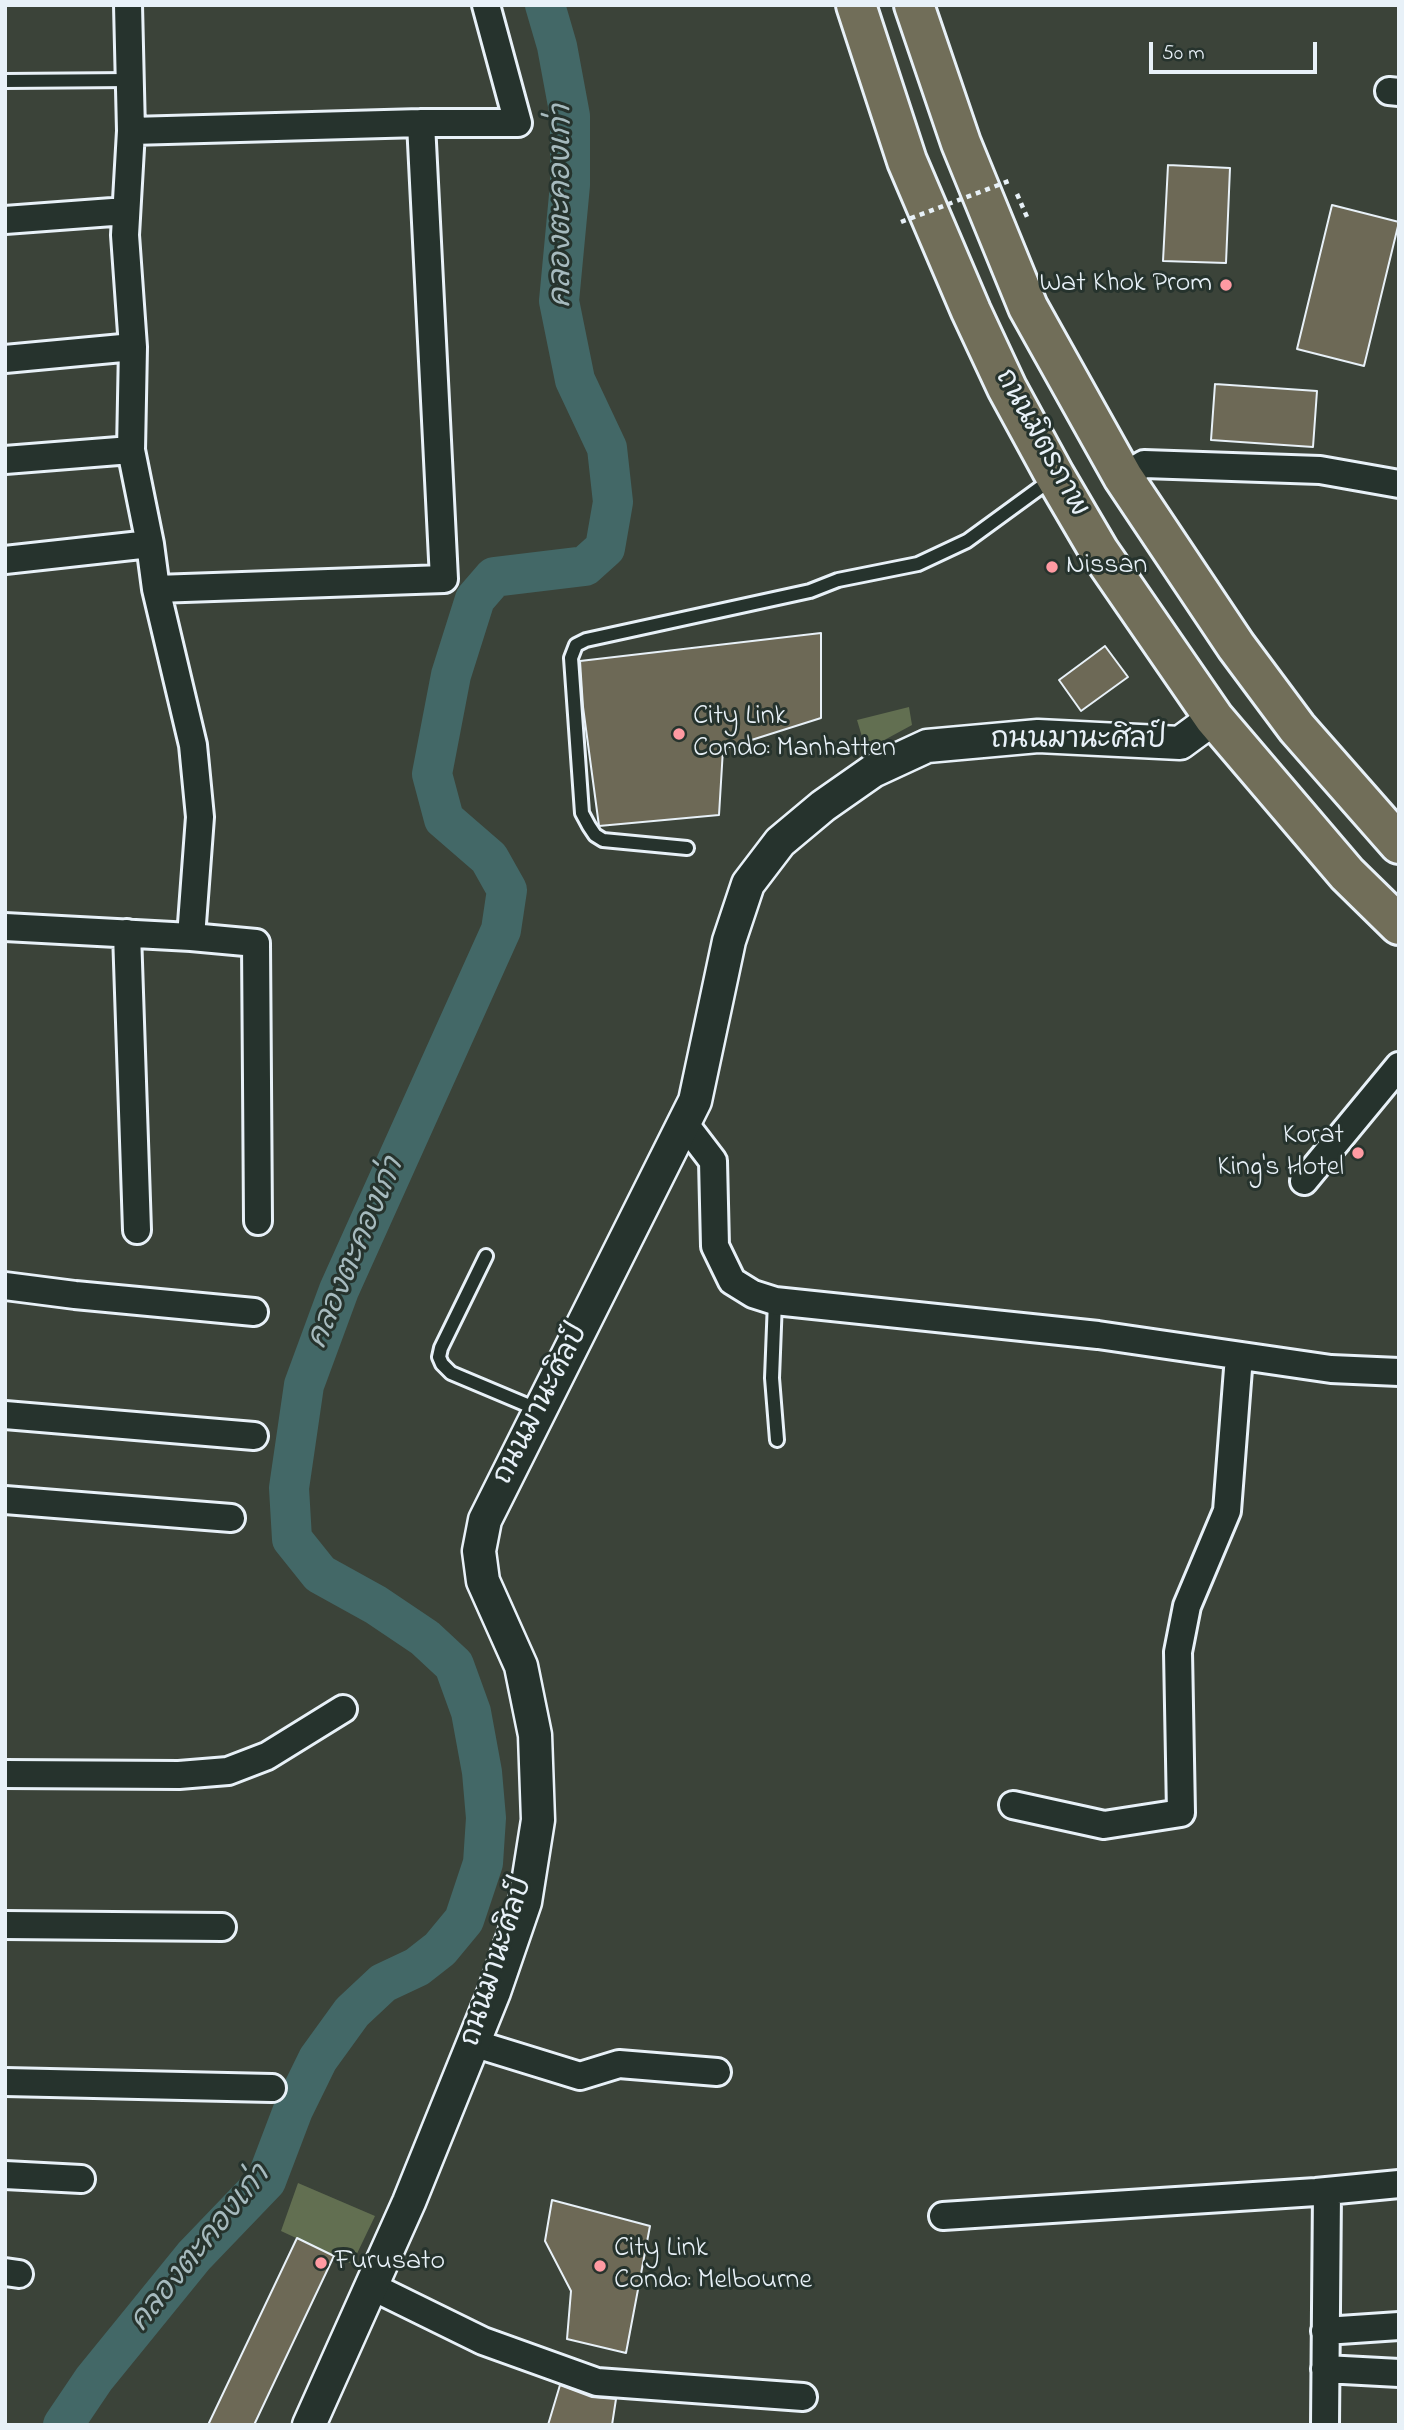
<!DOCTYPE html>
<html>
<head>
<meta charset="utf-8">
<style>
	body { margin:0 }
	#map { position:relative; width:1404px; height:2430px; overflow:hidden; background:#3b4339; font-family:"Indie Flower",sans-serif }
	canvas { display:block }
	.frame { position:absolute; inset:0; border:7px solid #e8f1f8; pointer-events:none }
	.scale { position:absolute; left:1149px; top:42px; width:168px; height:32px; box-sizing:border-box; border:4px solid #e8f1f8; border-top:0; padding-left:9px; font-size:21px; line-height:24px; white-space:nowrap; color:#e8f1f8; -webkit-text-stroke:5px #26332d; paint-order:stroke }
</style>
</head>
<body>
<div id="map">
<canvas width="1404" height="2430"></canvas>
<div class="frame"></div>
<div class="scale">50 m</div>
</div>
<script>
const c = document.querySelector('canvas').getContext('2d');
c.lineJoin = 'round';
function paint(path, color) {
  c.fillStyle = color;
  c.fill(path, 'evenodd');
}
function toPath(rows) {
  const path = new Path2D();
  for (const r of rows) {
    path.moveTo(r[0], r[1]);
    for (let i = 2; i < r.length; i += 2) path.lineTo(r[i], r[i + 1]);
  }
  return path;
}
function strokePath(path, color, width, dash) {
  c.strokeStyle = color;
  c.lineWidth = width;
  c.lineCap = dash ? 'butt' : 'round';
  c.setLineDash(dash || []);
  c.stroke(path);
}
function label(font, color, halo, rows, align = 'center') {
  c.font = font + ' "Indie Flower","Playpen Sans Thai",sans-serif';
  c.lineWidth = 6;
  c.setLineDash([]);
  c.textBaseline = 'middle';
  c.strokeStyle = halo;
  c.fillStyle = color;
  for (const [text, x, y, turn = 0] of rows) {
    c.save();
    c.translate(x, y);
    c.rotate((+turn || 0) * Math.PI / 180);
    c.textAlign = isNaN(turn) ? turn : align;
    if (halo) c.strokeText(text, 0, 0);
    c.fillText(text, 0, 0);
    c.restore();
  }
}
paint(toPath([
	[909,707,912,725,866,750,857,720],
	[298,2183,375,2216,352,2264,281,2231]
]), '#626f51');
strokePath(toPath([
	[63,2425,94,2379,194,2256,266,2181,293,2110,318,2059,352,2012,383,1983,417,1967,440,1949,464,1920,483,1863,486,1818,482,1772,471,1712,454,1665,425,1638,376,1605,320,1574,292,1539,289,1488,304,1385,339,1290,501,930,507,890,489,858,444,819,432,774,451,675,475,599,494,577,585,566,605,548,613,502,607,448,575,380,559,301,570,185,570,116,557,46,545,5]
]), '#436867', 40);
const building = toPath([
	[1168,165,1230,168,1226,263,1163,261,1168,165],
	[1332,205,1399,222,1364,366,1297,349,1332,205],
	[1215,384,1317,391,1313,447,1211,440,1215,384],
	[821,633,821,718,723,749,719,815,599,826,583,707,580,661,821,633],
	[1105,646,1128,677,1081,711,1059,680,1105,646],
	[552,2200,650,2226,626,2353,567,2339,571,2291,545,2241,552,2200],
	[297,2238,334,2256,279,2372,254,2425,208,2425,297,2238],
	[560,2385,592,2397,616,2399,612,2425,548,2425,560,2385]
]);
paint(building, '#6d6956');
strokePath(building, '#e8f1f8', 2);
const service = toPath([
	[5,81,130,80],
	[687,848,603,840,595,835,589,826,582,813,571,658,576,645,586,640,810,591,838,580,918,564,967,541,1052,479],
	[486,1256,441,1348,439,1357,442,1364,451,1373,539,1410],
	[775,1301,772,1378,777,1440]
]);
const minor = toPath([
	[128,5,131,131,125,235,133,347,131,450,150,544,156,589,193,745,200,817,191,937],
	[1389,91,1399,92],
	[131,131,421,123,518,123,486,5],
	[5,220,126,211],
	[5,359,133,347],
	[5,460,131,450],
	[1123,477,1144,464,1320,470,1399,484],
	[5,560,150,544],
	[156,589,444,579,421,123],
	[5,927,191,937,256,943,258,1221],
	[127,933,137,1230],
	[684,1123,713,1161,715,1246,732,1281,753,1294,775,1301,1098,1335,1331,1369,1399,1372],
	[1304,1181,1399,1066],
	[5,1286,75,1295,254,1312],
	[5,1415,254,1436],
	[5,1500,231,1518],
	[5,1774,179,1775,228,1771,267,1756,343,1709],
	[1013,1805,1104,1825,1181,1813,1178,1652,1187,1606,1227,1511,1239,1356],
	[5,1925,222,1927],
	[473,2043,580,2076,619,2064,717,2072],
	[5,2082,272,2088],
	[5,2175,81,2179],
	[943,2216,1316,2192,1399,2184],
	[5,2272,19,2274],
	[371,2286,483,2341,597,2382,803,2397],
	[1325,2331,1399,2326],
	[1325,2369,1399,2373],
	[1325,2425,1327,2191]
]);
const tertiary = toPath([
	[309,2425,409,2202,494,1992,525,1902,538,1820,535,1735,521,1666,483,1581,479,1551,485,1520,695,1101,729,941,748,884,780,842,823,806,873,771,927,746,1038,736,1180,743,1214,718]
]);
const trunk = toPath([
	[856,5,907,161,971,311,1007,388,1055,476,1099,551,1214,718,1347,874,1399,925],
	[914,5,961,143,1028,307,1123,477,1236,646,1297,728,1399,844]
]);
strokePath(service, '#e8f1f8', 18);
strokePath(minor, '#e8f1f8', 32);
strokePath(tertiary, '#e8f1f8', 37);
strokePath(trunk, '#e8f1f8', 44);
strokePath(toPath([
	[1017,194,1027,217,1023,219]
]), '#e8f1f8', 4.5, [5, 5]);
strokePath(service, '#26332d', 12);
strokePath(minor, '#26332d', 26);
strokePath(tertiary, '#26332d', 32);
strokePath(trunk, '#716e59', 38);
strokePath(toPath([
	[901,222,1009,181]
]), '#e8f1f8', 4.5, [5, 5]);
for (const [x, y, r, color] of [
	[1226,285,7,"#ff9aa2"],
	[1052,567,7,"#ff9aa2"],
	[679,734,7,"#ff9aa2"],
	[1358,1153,7,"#ff9aa2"],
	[321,2263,7,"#ff9aa2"],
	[600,2266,7,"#ff9aa2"]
]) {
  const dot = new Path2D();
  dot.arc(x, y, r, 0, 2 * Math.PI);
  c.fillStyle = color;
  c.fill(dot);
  strokePath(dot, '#26332d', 2.5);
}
label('28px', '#e8f1f8', '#26332d', [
	["Wat Khok Prom",1212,285,"right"],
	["Nissan",1066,567],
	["City Link",693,718],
	["Condo: Manhatten",693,750],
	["Korat",1344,1137,"right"],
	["King's Hotel",1344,1169,"right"],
	["City Link",614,2250],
	["Condo: Melbourne",614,2282],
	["Furusato",335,2263]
], 'left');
label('28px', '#e8f1f8', '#26332d', [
	["ถนนมิตรภาพ",1040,444,61],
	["ถนนมานะศิลป์",1079,742],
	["ถนนมานะศิลป์",543,1405,-63],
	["ถนนมานะศิลป์",499,1962,-72]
]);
label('italic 30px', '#a6babe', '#26332d', [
	["คลองตะคองเก่า",564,206,-90],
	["คลองตะคองเก่า",358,1254,-67],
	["คลองตะคองเก่า",202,2250,-51]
]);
</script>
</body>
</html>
